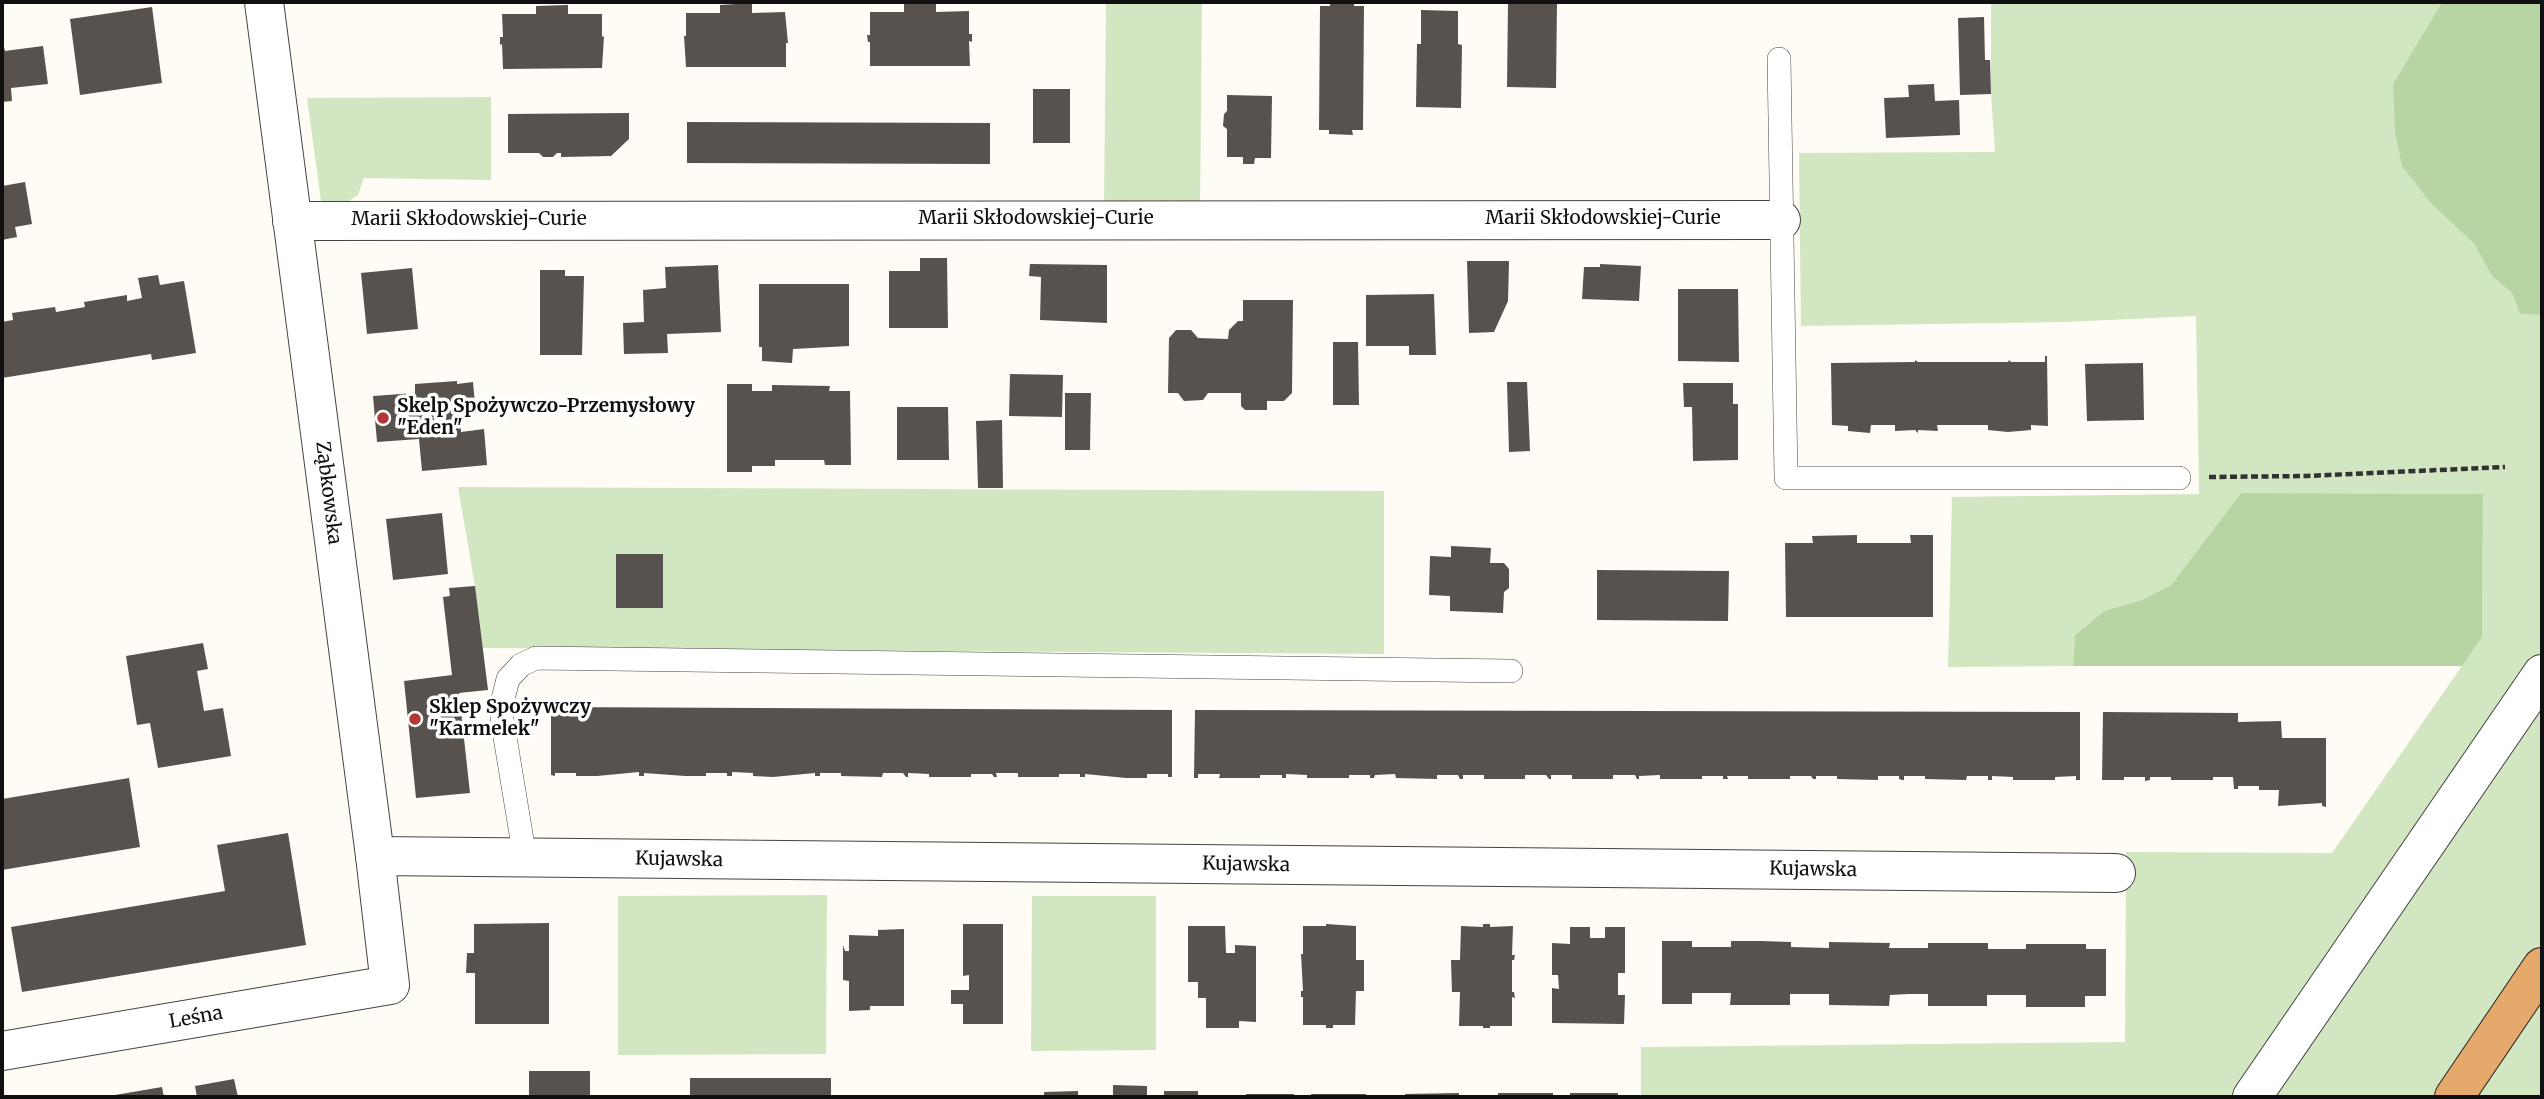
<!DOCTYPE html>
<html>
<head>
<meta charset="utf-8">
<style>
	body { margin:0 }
	#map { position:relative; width:2544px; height:1099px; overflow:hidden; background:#fefcf5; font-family:Merriweather,serif }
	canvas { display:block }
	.frame { position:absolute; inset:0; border:4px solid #101010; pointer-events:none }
</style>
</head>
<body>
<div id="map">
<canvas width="2544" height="1099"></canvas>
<div class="frame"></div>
</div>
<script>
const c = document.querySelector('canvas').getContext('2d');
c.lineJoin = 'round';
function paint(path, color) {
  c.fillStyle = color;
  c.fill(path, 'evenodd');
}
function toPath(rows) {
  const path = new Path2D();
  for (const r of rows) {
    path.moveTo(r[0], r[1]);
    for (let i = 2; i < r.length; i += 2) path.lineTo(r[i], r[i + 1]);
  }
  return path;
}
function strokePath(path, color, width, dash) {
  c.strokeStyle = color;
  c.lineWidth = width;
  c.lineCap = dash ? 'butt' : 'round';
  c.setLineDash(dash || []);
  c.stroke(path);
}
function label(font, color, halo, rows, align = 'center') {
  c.font = font + ' Merriweather,serif';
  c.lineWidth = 7;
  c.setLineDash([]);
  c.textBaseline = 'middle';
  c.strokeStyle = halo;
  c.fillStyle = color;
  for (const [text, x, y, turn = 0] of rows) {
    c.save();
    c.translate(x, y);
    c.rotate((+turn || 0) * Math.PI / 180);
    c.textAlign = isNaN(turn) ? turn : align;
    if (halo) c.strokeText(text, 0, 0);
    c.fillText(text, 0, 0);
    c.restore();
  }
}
paint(toPath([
	[1106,2,1202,2,1200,211,1104,211],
	[1991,2,2442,2,2393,84,2402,166,2431,202,2474,244,2492,276,2512,293,2520,314,2542,315,2542,1097,1641,1097,1641,1047,2125,1042,2126,852,2332,853,2482,637,2483,494,2241,493,2171,585,2142,600,2104,611,2075,635,2073,666,1948,667,1952,497,2199,494,2196,316,2064,322,1801,326,1799,153,1995,152,1991,94],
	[491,97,491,180,364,178,358,195,347,202,321,201,307,98],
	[458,487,1384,491,1384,654,482,648,475,586],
	[827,895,826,1054,618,1055,618,896],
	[1032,896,1156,896,1156,1050,1031,1051]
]), '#d2e6c1');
paint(toPath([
	[2442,2,2542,2,2542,315,2520,314,2512,293,2492,276,2474,244,2430,202,2402,166,2395,131,2393,84],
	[2241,493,2483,494,2482,637,2462,666,2073,666,2075,635,2104,611,2142,600,2171,585]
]), '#b6d5a2');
paint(toPath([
	[1330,2,1354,2,1354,6,1364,6,1363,130,1352,130,1353,135,1329,134,1329,130,1319,130,1320,6,1330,6],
	[1508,2,1557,2,1556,88,1507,87],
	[904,3,936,3,936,12,969,11,969,34,972,34,972,42,969,41,970,66,870,66,870,42,868,42,867,35,870,35,870,12,904,12],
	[736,4,752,4,752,13,785,12,788,43,786,43,786,67,686,67,684,36,686,36,686,13,720,13,720,5],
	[568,5,568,14,602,14,602,37,604,36,602,68,503,69,502,44,500,45,500,37,503,37,502,14,536,14,536,6],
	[152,7,162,83,80,95,70,19],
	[1421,10,1458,11,1458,44,1462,45,1461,108,1416,107,1417,44,1421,44],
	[1984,17,1985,60,1990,60,1991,94,1960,95,1958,18],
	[2,40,5,51,43,46,48,84,11,88,12,101,2,102],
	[1934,84,1935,101,1959,100,1960,135,1886,138,1884,98,1909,97,1908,85],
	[1033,89,1070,89,1070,143,1033,143],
	[1227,95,1272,96,1271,158,1255,158,1254,164,1243,164,1243,157,1227,157,1227,129,1223,126,1224,114,1227,111],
	[629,113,629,139,611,156,561,157,561,153,557,153,553,157,543,157,539,153,508,153,508,114],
	[687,122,990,123,990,164,687,163],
	[25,182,32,224,15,227,17,237,2,240,2,186],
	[920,258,947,258,948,328,889,328,889,271,920,271],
	[1467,261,1509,261,1508,301,1494,332,1469,333],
	[1030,264,1107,265,1107,323,1040,320,1041,277,1029,276],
	[1600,264,1641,266,1639,301,1582,299,1584,267,1600,267],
	[718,265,721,332,667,334,668,353,624,354,623,323,644,322,643,290,666,288,665,267],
	[412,268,418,329,367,334,361,273],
	[540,270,565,270,565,276,584,276,582,355,540,355],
	[158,275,160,285,184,281,196,353,152,360,151,354,2,378,2,322,13,320,12,313,55,307,56,312,85,307,84,302,127,295,127,301,142,298,138,278],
	[759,284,849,284,849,346,793,349,792,363,762,361,762,347,759,347],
	[1678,289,1738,289,1739,362,1678,361],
	[1434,294,1436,355,1409,355,1409,346,1366,346,1366,295],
	[1243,300,1293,300,1292,393,1284,401,1267,401,1267,410,1245,410,1241,406,1241,393,1208,393,1203,400,1184,401,1178,393,1168,393,1169,338,1176,330,1191,330,1198,338,1228,339,1229,330,1238,321,1243,321],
	[1333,342,1358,342,1359,405,1333,405],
	[2045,356,2047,356,2048,426,2031,425,2031,430,2008,432,1988,430,1988,425,1937,425,1938,431,1918,430,1918,433,1915,430,1895,431,1895,425,1871,425,1870,433,1848,431,1848,426,1832,425,1831,363,1915,362,1915,360,1918,362,2008,362,2009,360,2011,362,2045,362],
	[2143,363,2144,420,2087,421,2085,364],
	[1010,374,1063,375,1062,417,1009,416],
	[457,381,457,384,473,382,475,404,480,404,481,413,460,415,461,432,484,429,487,465,422,471,419,439,377,442,373,396,415,393,415,384],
	[1507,382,1527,382,1530,451,1509,452],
	[1683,383,1733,383,1733,404,1738,404,1738,460,1693,461,1692,407,1684,407],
	[727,384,752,384,752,391,772,391,772,385,830,386,829,391,850,391,851,465,825,465,824,460,775,460,775,466,752,466,752,472,727,472],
	[1065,393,1091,393,1090,450,1065,450],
	[897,407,948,407,949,460,897,460],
	[1002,420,1003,488,978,488,976,421],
	[442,513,448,574,393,580,386,519],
	[1857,535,1857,543,1911,543,1910,535,1933,535,1933,617,1786,617,1785,543,1813,543,1812,536],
	[1451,546,1491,548,1490,563,1504,563,1509,569,1509,588,1504,592,1503,613,1450,611,1450,596,1429,595,1430,556,1451,557],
	[616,554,663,554,663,608,616,608],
	[1597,570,1729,571,1728,621,1597,620],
	[475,586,488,690,459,693,470,793,416,798,404,681,452,675,443,597,450,596,449,588],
	[203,643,208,669,197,671,204,711,223,708,231,756,158,768,150,723,137,725,126,656],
	[551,707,1172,710,1172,777,1168,777,1168,774,1147,774,1147,778,1126,778,1085,774,1085,777,1080,777,1080,774,1059,774,1059,777,1018,777,1018,773,996,773,997,777,994,777,992,774,971,774,971,777,929,777,929,774,908,773,908,777,906,777,903,773,883,773,882,777,841,776,841,773,820,773,820,776,815,776,815,773,773,777,753,776,753,773,732,772,732,776,727,776,727,773,706,773,706,776,685,776,644,773,644,776,639,776,639,772,597,776,576,776,576,773,555,773,555,776,551,775],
	[1195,710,2080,712,2080,780,2076,780,2076,776,2055,777,2055,780,2013,780,2013,777,1992,776,1992,780,1988,780,1988,776,1967,776,1966,780,1925,779,1925,776,1904,776,1904,780,1902,780,1899,779,1899,776,1878,776,1878,780,1837,779,1837,776,1816,776,1816,779,1813,779,1811,776,1790,776,1790,779,1748,779,1748,776,1727,776,1728,779,1723,779,1723,776,1702,776,1702,779,1660,779,1660,775,1639,776,1639,779,1637,779,1635,775,1613,775,1613,779,1572,779,1572,775,1551,775,1551,779,1549,779,1546,775,1525,775,1525,779,1484,779,1484,775,1463,775,1463,779,1460,779,1458,775,1437,775,1437,779,1396,778,1395,774,1375,775,1374,778,1370,778,1370,775,1349,775,1349,778,1307,778,1307,775,1286,774,1286,778,1282,778,1282,775,1260,775,1260,778,1219,778,1220,774,1198,774,1198,778,1194,778],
	[2103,712,2238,713,2238,722,2281,721,2282,738,2326,738,2326,807,2322,806,2322,803,2278,806,2279,790,2259,790,2259,786,2238,786,2238,789,2234,789,2233,777,2213,777,2213,780,2171,780,2171,777,2150,777,2150,780,2145,781,2145,777,2124,777,2124,780,2102,780],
	[129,778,140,847,2,870,2,799],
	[288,833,306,945,22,992,11,927,225,891,217,845],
	[549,923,549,1024,475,1024,475,973,466,973,467,953,474,953,474,924],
	[963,924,1003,924,1003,1024,963,1024,963,1004,951,1004,951,990,969,990,969,975,963,976],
	[1326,924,1356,926,1356,960,1364,960,1364,991,1356,991,1355,1025,1333,1025,1333,1028,1326,1028,1326,1025,1303,1025,1303,997,1301,997,1301,991,1303,991,1301,954,1303,954,1303,926,1326,926],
	[1483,924,1490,924,1490,927,1513,926,1512,955,1515,955,1514,960,1512,960,1512,992,1514,992,1515,998,1512,997,1512,1026,1490,1026,1490,1028,1483,1028,1483,1026,1459,1026,1460,992,1452,992,1451,960,1460,960,1461,926,1483,927],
	[1188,926,1225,926,1226,953,1235,953,1235,945,1256,946,1256,1022,1239,1021,1239,1028,1206,1028,1206,998,1198,998,1198,982,1188,982],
	[1570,927,1590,927,1590,938,1605,938,1605,927,1625,927,1625,973,1618,973,1618,995,1625,995,1624,1024,1552,1023,1552,988,1559,989,1558,975,1552,975,1552,943,1570,944],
	[904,929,904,1006,870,1006,870,1010,849,1011,849,981,843,980,843,945,845,951,849,951,849,935,878,936,878,930],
	[1662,941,1692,941,1692,947,1731,947,1731,941,1761,941,1791,942,1791,947,1829,948,1829,942,1890,943,1889,948,1928,948,1928,943,1988,943,1988,949,2026,949,2026,944,2086,944,2086,949,2106,949,2106,996,2085,996,2085,1007,2026,1007,2026,995,1987,995,1987,1006,1928,1006,1928,994,1908,994,1890,995,1889,1006,1829,1005,1829,994,1790,994,1790,1005,1730,1005,1731,993,1692,993,1692,1004,1662,1004],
	[529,1071,590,1071,590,1097,529,1097],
	[690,1078,831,1078,831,1097,690,1097],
	[234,1079,238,1097,197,1097,195,1086],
	[1113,1085,1147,1086,1147,1097,1113,1097],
	[162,1087,164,1097,109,1097,109,1096],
	[1078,1091,1078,1097,1044,1097,1044,1092],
	[1164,1091,1198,1091,1198,1097,1164,1097],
	[1459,1093,1459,1097,1405,1097,1405,1094],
	[1498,1093,1553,1093,1553,1097,1498,1097],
	[1570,1093,1618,1093,1618,1097,1570,1097],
	[1246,1094,1294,1094,1294,1097,1246,1097],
	[1311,1094,1366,1094,1366,1097,1311,1097]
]), '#58524e');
const service = toPath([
	[1779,59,1786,478,2179,478],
	[525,858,502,719,502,703,508,679,521,665,536,658,1511,671]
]);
const minor = toPath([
	[292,221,1781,220],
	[2,1051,390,985,375,856,2116,873],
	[2252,1097,2542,674]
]);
const tertiary = toPath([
	[264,2,375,856]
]);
const motorway = toPath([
	[2454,1097,2542,967]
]);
strokePath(service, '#434343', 24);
strokePath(minor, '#434343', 40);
strokePath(tertiary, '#434343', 40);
strokePath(motorway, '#212121', 40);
strokePath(toPath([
	[2209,477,2306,476,2505,467]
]), '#323232', 4.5, [7, 3.5]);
strokePath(service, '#fff', 23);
strokePath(minor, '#fff', 38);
strokePath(tertiary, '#fff', 38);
strokePath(motorway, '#e5a96c', 38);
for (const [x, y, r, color] of [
	[383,418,7,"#b23636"],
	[415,719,7,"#b23636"]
]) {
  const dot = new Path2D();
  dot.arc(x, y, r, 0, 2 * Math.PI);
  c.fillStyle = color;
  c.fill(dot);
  strokePath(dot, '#fff', 2.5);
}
label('19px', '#101010', '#fff', [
	["Marii Skłodowskiej-Curie",1036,219],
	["Marii Skłodowskiej-Curie",1603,219],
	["Marii Skłodowskiej-Curie",469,220],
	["Ząbkowska",328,493,83],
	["Kujawska",679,860,1],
	["Kujawska",1246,865,1],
	["Kujawska",1813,870,1],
	["Leśna",196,1018,-10]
]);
label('bold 19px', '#101010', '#fff', [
	["Skelp Spożywczo-Przemysłowy",397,407],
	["\"Eden\"",397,429],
	["Sklep Spożywczy",429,708],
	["\"Karmelek\"",429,730]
], 'left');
</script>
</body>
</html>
